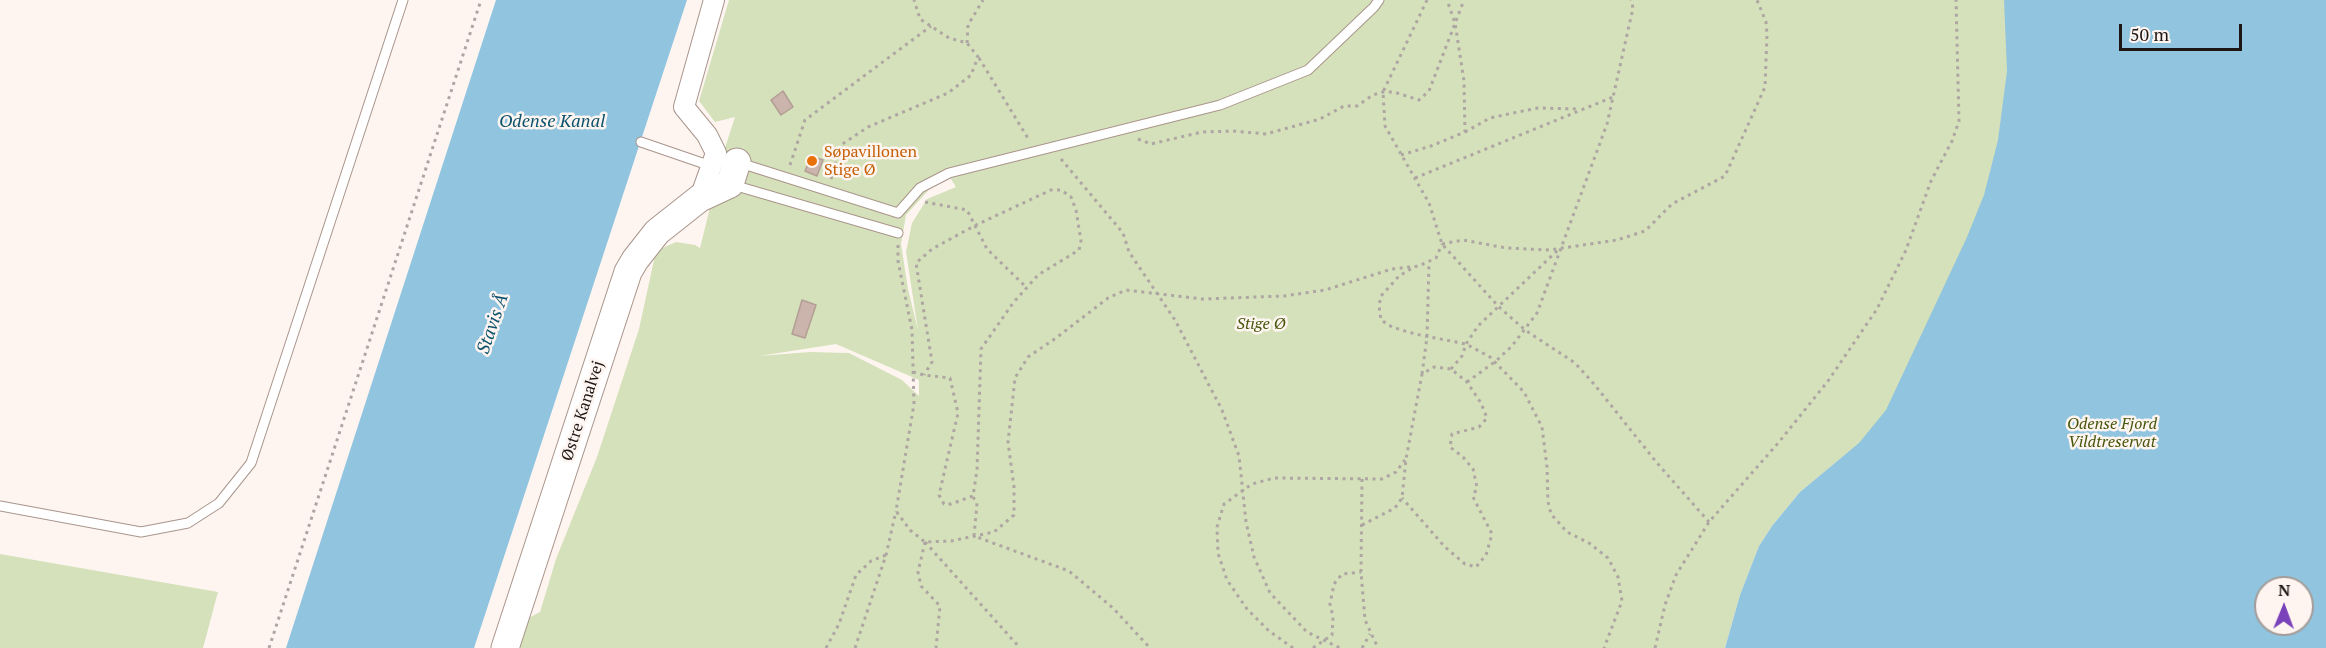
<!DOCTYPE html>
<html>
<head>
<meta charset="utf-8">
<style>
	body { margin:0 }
	#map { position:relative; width:2326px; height:648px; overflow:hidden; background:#fef5f1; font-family:"PT Serif",serif }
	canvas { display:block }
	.north { position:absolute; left:2254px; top:576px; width:60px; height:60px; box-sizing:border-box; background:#fef5f1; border:2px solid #a49c98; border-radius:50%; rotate:1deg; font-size:16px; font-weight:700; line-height:24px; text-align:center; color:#1e1613 }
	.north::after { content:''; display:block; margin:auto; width:21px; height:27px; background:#7a43ba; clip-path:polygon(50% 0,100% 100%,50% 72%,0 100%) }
	.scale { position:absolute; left:2119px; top:24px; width:123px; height:27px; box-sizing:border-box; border:3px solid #1e1613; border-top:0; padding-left:8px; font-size:18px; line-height:21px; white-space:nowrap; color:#1e1613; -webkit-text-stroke:4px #fef5f1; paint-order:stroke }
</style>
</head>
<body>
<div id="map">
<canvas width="2326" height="648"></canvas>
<div class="north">N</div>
<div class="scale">50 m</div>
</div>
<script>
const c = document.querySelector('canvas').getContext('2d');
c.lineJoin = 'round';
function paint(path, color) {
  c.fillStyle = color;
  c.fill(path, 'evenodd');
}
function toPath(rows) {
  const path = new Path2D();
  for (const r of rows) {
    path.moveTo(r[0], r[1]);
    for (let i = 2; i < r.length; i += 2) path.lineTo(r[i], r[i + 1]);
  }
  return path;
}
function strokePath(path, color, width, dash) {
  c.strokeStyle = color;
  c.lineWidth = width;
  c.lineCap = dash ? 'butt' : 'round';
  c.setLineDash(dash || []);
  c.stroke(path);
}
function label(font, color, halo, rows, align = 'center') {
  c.font = font + ' "PT Serif",serif';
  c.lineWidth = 5;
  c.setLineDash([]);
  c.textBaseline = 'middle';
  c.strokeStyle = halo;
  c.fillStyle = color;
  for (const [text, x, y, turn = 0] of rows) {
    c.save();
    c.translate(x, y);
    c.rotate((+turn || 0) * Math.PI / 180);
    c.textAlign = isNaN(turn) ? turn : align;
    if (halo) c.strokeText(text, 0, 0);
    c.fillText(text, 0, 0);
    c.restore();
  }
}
paint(toPath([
	[729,0,2326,0,2326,648,1734,648,1846,454,1800,492,1772,526,1759,546,1740,595,1725,648,514,648,523,621,540,612,556,559,597,457,639,329,656,251,676,242,695,245,700,248,724,151,735,117,715,122,699,101],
	[947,173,956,187,927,199,912,223,906,252,918,330,908,289,901,244,906,215,935,183],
	[836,344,919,380,919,396,902,380,849,353,810,352,759,356],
	[2266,588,2302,588,2302,624,2266,624],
	[0,554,218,592,203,648,0,648]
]), '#d5e1ba');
paint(toPath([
	[496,0,687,0,474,648,286,648],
	[2004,0,2326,0,2326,648,1725,648,1740,595,1759,546,1772,526,1800,492,1859,443,1886,410,1967,237,1984,195,1998,140,2007,71],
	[2266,588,2302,588,2302,624,2266,624]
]), '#90c4df');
const building = toPath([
	[783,91,793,107,781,115,771,100,783,91],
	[811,156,823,160,817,176,805,171,811,156],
	[802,300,816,305,805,338,792,334,802,300]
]);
paint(building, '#cab4ac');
strokePath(building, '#b39e96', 1.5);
const lane = toPath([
	[641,142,711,166],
	[740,163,898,213,920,188,949,173,1220,105,1308,70,1374,7,1379,0],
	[733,185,898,233],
	[0,506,141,532,188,523,219,503,251,463,403,0]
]);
const street = toPath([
	[700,198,716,153,707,135,684,107,714,0]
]);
const secondary = toPath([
	[505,648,628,272,635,260,657,232,700,198,730,184,737,162]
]);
strokePath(lane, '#a9958b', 11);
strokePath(street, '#a9958b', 22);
strokePath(secondary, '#a9958b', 29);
strokePath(toPath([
	[1427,0,1383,92,1385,126,1429,203,1442,244,1498,306,1525,330,1575,363,1594,384,1657,463,1709,522],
	[967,43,968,25,983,0],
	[979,58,1029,140],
	[1465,132,1490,118,1513,113,1538,108,1578,109],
	[1138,139,1151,144,1202,132,1233,131,1266,134,1320,119,1344,106,1357,106,1373,95,1383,92,1394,92,1419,100,1429,91,1464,0],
	[1401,155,1431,146,1465,132,1464,81,1455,23,1447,0],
	[1061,159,1123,233,1129,252,1175,320,1222,410,1239,456,1246,522,1254,557,1270,593,1307,632,1340,648],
	[790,165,805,120,931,26],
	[1415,178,1613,97],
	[831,179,841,145,868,127,948,93,971,75,978,57,967,43,949,38,920,19,914,0],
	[925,202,967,210,987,249,1027,288],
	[1442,244,1463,240,1506,248,1549,250,1617,240,1645,231,1672,204,1725,176,1765,87,1767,35,1766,22,1757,0],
	[898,245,898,261,912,330,914,404,896,511,910,530,925,542,951,541,994,532,1014,515,1014,487,1008,442,1015,378,1028,357,1056,338,1108,298,1126,290,1202,299,1284,296,1325,290,1392,269,1419,266,1436,258,1442,244],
	[1411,269,1399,276,1381,296,1379,306,1381,320,1392,327,1415,334,1466,344,1490,357,1524,392,1542,427,1547,467,1548,502,1551,514,1567,532,1589,543,1608,558,1618,577,1622,601,1604,648],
	[1451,369,1462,356,1466,344,1478,326,1559,249],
	[913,372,924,375,950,378,958,413,939,495,944,504,951,504,973,496,977,470,981,349,1013,303,1038,275,1079,250,1081,241,1076,210,1071,197,1061,190,1051,190,976,225,932,249,916,263,932,362,924,375],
	[1422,374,1427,337,1429,262],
	[1467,382,1496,361,1512,346,1537,313,1607,124,1633,8,1631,0],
	[1362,479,1361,572,1365,620,1378,648],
	[973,497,977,503,974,536,1069,571,1113,608,1150,648],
	[1362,525,1395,508,1402,498,1406,459,1422,374,1434,367,1451,369,1467,382,1481,403,1487,418,1479,427,1452,434,1450,447,1463,457,1473,469,1477,487,1473,497,1492,534,1486,555,1476,567,1465,564,1445,547,1402,498],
	[925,542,1020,648],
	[925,542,918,572,921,586,940,606,936,648],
	[269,648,481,0],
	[826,648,839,624,856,575,871,561,886,555],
	[855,648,886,555,896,511],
	[1293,648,1269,631,1247,609,1227,580,1218,553,1217,527,1224,504,1252,484,1274,478,1382,479,1396,472,1405,460],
	[1313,648,1332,635,1333,617,1330,604,1334,584,1342,574,1361,572],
	[1362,648,1370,634],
	[1655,648,1665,605,1676,575,1709,522,1779,442,1828,381,1877,309,1906,250,1931,181,1952,141,1959,121,1956,0]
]), '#aea6a2', 3, [3, 4.5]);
strokePath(lane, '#fff', 9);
strokePath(street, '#fff', 20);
strokePath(secondary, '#fff', 27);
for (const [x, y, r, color] of [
	[812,161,6,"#e8710a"]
]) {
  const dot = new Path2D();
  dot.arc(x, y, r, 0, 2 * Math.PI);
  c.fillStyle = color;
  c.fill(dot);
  strokePath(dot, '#fef5f1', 2);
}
label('16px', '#c56008', '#fef5f1', [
	["Søpavillonen",824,152],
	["Stige Ø",824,170]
], 'left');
label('italic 16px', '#47560a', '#fef5f1', [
	["Stige Ø",1261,324],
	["Odense Fjord",2112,424],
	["Vildtreservat",2112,442]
]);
label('16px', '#1e1613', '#fef5f1', [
	["Østre Kanalvej",583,411,-72]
]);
label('italic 18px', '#0e536e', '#fef5f1', [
	["Odense Kanal",552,122],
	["Stavis Å",493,324,-71]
]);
</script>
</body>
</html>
